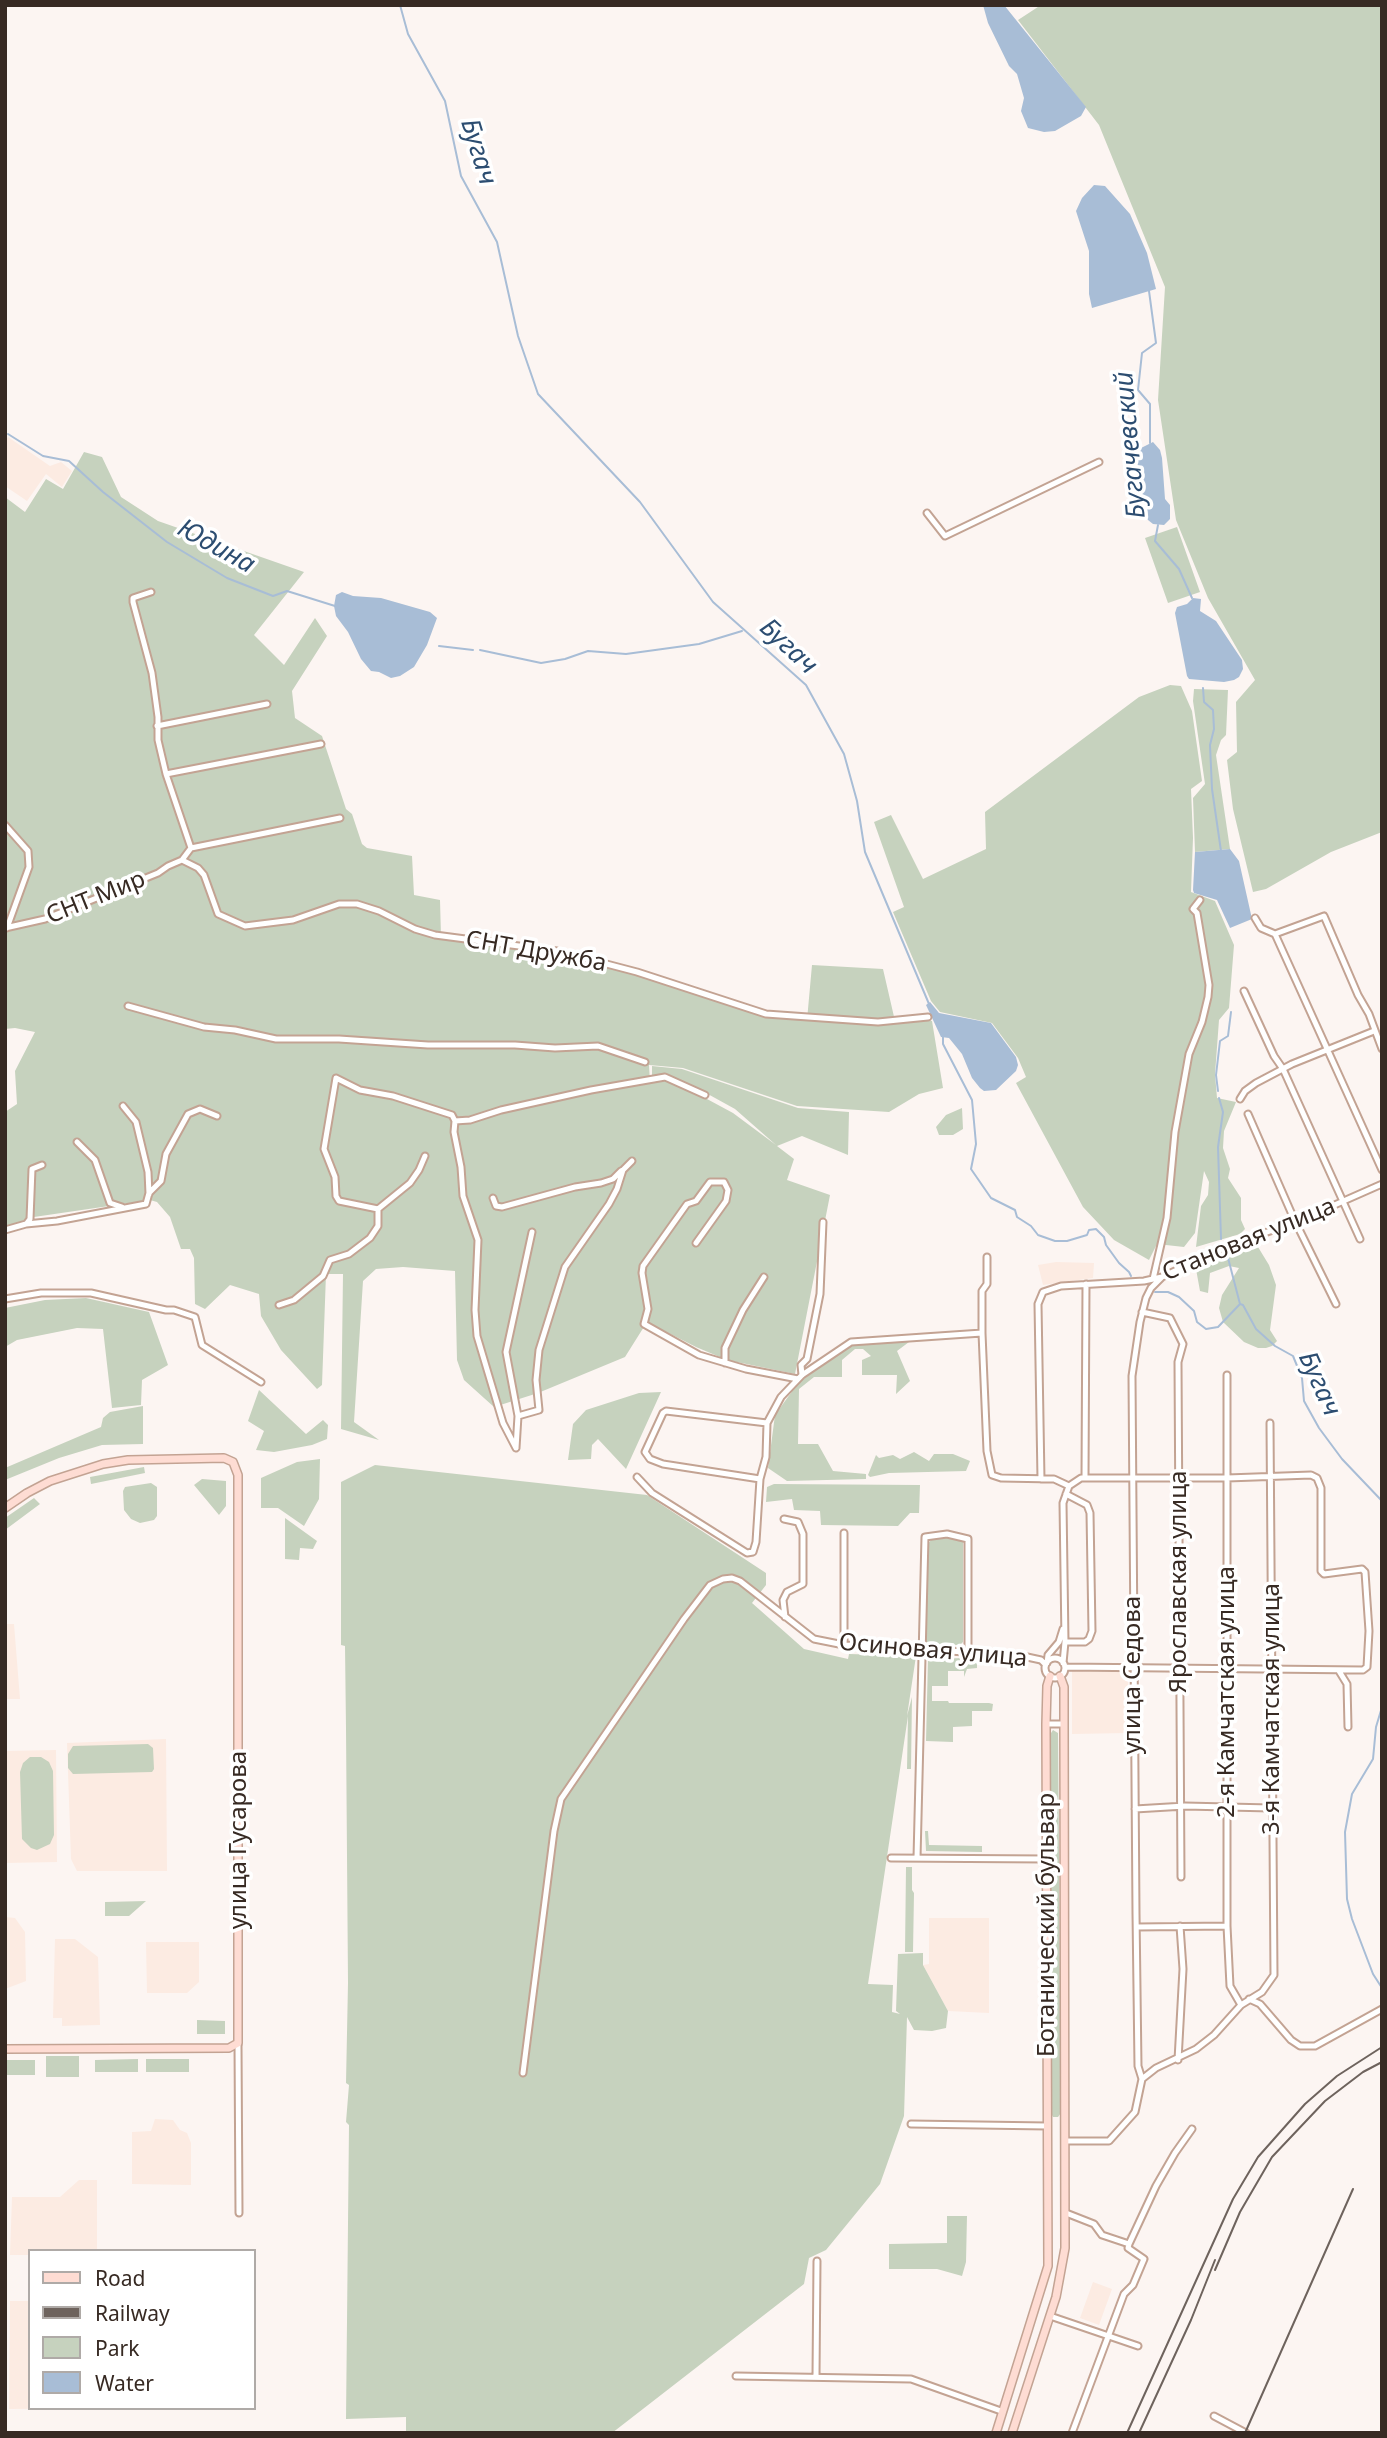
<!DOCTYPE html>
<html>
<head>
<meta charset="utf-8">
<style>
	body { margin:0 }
	#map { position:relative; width:1387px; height:2438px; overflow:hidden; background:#fcf5f2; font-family:"Noto Sans",sans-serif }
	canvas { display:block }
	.frame { position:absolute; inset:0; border:7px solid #372a23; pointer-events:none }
	.legend { position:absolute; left:28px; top:2249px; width:228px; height:161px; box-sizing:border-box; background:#fff; border:2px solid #afaaa7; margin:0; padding:9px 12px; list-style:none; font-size:21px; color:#372a23 }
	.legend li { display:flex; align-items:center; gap:14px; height:35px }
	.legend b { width:35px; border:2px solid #afaaa7 }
</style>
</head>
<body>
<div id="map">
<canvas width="1387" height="2438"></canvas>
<div class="frame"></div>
<ul class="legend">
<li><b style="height:9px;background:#fedcd3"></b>Road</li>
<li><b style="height:9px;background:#6e635d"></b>Railway</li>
<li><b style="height:19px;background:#c6d2be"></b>Park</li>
<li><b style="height:19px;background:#a8bdd6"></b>Water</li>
</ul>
</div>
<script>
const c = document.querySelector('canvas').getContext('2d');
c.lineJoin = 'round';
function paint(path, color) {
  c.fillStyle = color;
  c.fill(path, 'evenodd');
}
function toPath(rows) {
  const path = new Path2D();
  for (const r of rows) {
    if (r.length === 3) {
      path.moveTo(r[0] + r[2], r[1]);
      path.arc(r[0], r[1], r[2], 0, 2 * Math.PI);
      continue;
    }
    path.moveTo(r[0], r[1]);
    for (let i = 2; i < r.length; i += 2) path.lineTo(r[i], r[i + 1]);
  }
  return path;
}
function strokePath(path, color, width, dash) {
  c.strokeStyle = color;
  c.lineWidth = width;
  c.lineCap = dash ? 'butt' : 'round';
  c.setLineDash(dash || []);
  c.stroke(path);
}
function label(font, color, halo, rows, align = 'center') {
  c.font = font + ' "Noto Sans",sans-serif';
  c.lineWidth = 7;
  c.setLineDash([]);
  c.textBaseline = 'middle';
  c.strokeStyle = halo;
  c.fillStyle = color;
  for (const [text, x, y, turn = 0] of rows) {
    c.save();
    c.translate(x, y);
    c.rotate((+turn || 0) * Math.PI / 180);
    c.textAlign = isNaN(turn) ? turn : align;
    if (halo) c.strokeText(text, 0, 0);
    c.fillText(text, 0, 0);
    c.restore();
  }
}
paint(toPath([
	[8,437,50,466,61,462,72,471,62,487,46,474,27,501,5,486,5,441],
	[1056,1262,1094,1263,1093,1278,1043,1285,1038,1265],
	[5,1624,14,1624,20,1699,5,1699],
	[1072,1671,1128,1672,1128,1733,1072,1734],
	[166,1739,167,1871,77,1871,71,1859,67,1743],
	[56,1750,57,1862,5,1863,5,1751],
	[5,1917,15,1918,25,1932,26,1981,5,1989],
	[929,1918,989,1918,989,2013,948,2011,923,1965,929,1964],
	[55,1939,75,1939,98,1957,100,2025,62,2026,62,2018,53,2018],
	[146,1942,199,1942,199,1982,187,1993,147,1993],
	[155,2119,173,2120,180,2130,187,2133,191,2143,191,2185,132,2184,132,2132,151,2131],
	[79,2180,97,2180,97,2251,30,2251,30,2255,10,2255,12,2197,60,2197],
	[1093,2282,1112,2289,1099,2325,1080,2318],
	[10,2301,30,2301,30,2408,137,2408,9,2409]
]), '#fcebe2');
paint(toPath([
	[1041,5,1382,5,1382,832,1331,852,1266,889,1253,892,1233,809,1227,760,1237,752,1236,702,1255,680,1208,598,1176,520,1158,400,1165,287,1099,125,1018,20],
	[84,452,102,457,121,497,158,521,304,572,254,635,284,665,315,618,327,636,292,691,295,718,322,736,346,809,352,814,362,844,367,848,412,856,414,895,440,900,441,937,556,953,634,972,767,1016,807,1020,812,965,883,969,895,1021,928,1020,932,1021,943,1088,919,1094,889,1112,797,1106,683,1068,649,1065,650,1082,664,1080,707,1099,733,1113,776,1145,735,1109,706,1093,666,1076,652,1075,652,1066,682,1069,798,1108,849,1112,848,1155,802,1136,777,1146,794,1159,787,1180,830,1195,795,1374,727,1360,696,1347,647,1322,625,1357,538,1393,494,1407,464,1380,457,1360,455,1271,403,1267,376,1269,363,1281,354,1422,379,1440,341,1429,343,1274,326,1274,322,1385,317,1389,281,1350,261,1316,259,1294,230,1285,205,1309,195,1304,194,1258,190,1249,181,1249,170,1217,157,1202,150,1200,34,1217,5,1227,5,1112,17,1104,15,1071,35,1032,15,1028,5,1029,5,497,25,512,46,479,63,489],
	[1177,527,1200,592,1168,603,1145,538],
	[1170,685,1181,686,1192,711,1202,781,1191,789,1193,838,1191,892,1215,901,1234,945,1229,1008,1219,1020,1215,1074,1217,1098,1236,1102,1224,1131,1223,1148,1230,1169,1228,1178,1241,1198,1241,1220,1245,1229,1240,1234,1196,1247,1201,1206,1208,1195,1209,1182,1204,1171,1195,1233,1184,1247,1157,1244,1149,1260,1114,1240,1083,1207,1016,1083,1026,1077,1018,1058,992,1023,940,1012,931,1001,893,912,904,907,874,822,891,815,923,879,986,849,985,812,1139,697],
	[1194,689,1228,690,1226,735,1221,740,1216,755,1230,849,1195,852,1193,798,1205,784,1193,701],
	[962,1108,963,1129,953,1135,939,1135,936,1127,946,1115],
	[1254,1246,1258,1247,1269,1265,1276,1285,1270,1330,1277,1341,1272,1346,1266,1348,1258,1348,1244,1342,1223,1322,1219,1308,1222,1295,1239,1268,1229,1266,1210,1273,1208,1293,1200,1291,1196,1269,1241,1248],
	[86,1298,149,1312,168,1365,142,1380,141,1405,112,1408,103,1329,77,1328,17,1340,5,1347,5,1308,45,1300],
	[909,1342,897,1351,910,1381,896,1394,897,1375,862,1375,862,1360,871,1356,863,1349,855,1349,842,1360,842,1377,814,1377,799,1389,798,1444,818,1444,833,1471,866,1474,866,1479,787,1481,768,1468,775,1415,798,1383,852,1344],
	[259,1390,306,1434,323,1420,328,1425,327,1439,312,1445,274,1452,256,1450,264,1431,248,1421],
	[661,1392,626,1469,598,1439,592,1445,591,1459,568,1460,573,1424,586,1410,639,1393],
	[143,1406,143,1444,102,1445,59,1458,5,1480,5,1468,101,1427,103,1418,110,1412],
	[914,1452,929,1461,934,1454,953,1454,970,1461,966,1471,889,1473,870,1477,868,1475,876,1455,879,1458,893,1455,900,1459],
	[320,1459,319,1499,304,1526,278,1508,261,1508,261,1478,297,1462],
	[375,1465,647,1495,766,1573,766,1585,752,1603,804,1649,848,1659,849,1654,916,1656,907,1716,912,1697,911,1769,907,1769,908,1716,868,1984,893,1985,892,2012,900,2014,896,2011,898,1954,923,1953,923,1965,948,2011,946,2028,932,2031,914,2030,907,2017,904,2116,880,2184,826,2250,809,2258,804,2284,612,2433,406,2433,406,2417,346,2419,349,2125,346,2122,349,2085,346,2083,348,1983,346,1729,345,1646,341,1645,341,1482],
	[144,1467,145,1473,91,1484,90,1477],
	[202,1479,226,1481,226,1506,219,1515,194,1485],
	[151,1483,157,1487,157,1516,154,1520,140,1523,131,1519,124,1510,123,1491,125,1487],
	[774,1484,920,1485,919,1513,910,1513,898,1526,821,1525,820,1511,794,1510,792,1499,766,1502,767,1487],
	[34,1498,40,1504,5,1530,5,1518],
	[285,1518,317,1541,313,1549,300,1548,299,1560,285,1559],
	[943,1537,954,1537,963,1542,963,1642,960,1645,927,1644,925,1642,927,1545,931,1540],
	[965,1658,977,1660,977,1668,967,1669,964,1677,964,1671,948,1671,948,1686,932,1686,932,1701,948,1701,949,1703,989,1703,993,1704,992,1711,972,1711,972,1726,953,1727,953,1742,926,1741,928,1659],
	[1053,1730,1058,1733,1061,2113,1058,2117,1053,2117,1051,2113,1051,1733],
	[148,1744,153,1748,154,1769,152,1772,73,1774,68,1768,68,1754,73,1746],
	[30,1757,41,1757,49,1762,53,1771,54,1835,50,1844,37,1850,31,1848,22,1839,20,1772,23,1763],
	[925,1831,928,1831,929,1845,982,1846,982,1852,926,1851],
	[906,1867,912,1867,912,1890,914,1893,913,1952,905,1952],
	[146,1901,129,1916,105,1916,105,1902],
	[197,2020,225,2021,225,2034,197,2034],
	[46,2056,79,2056,79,2077,46,2077],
	[138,2059,138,2072,95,2072,95,2060],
	[146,2059,189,2059,189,2072,146,2072],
	[5,2060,35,2060,35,2075,5,2075],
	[947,2216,967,2216,966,2262,962,2276,937,2269,889,2269,889,2244,947,2243]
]), '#c6d2be');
paint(toPath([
	[983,5,1004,5,1086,107,1081,116,1055,131,1044,132,1028,128,1021,111,1024,98,1017,74,1009,66,988,23],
	[1094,185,1105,186,1130,214,1147,253,1156,289,1092,308,1089,294,1089,251,1076,211,1082,198],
	[1153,442,1160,450,1162,458,1165,499,1170,505,1170,519,1164,525,1153,524,1148,520,1142,509,1141,496,1137,460,1141,448],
	[342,592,353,596,381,598,430,612,437,618,427,645,414,667,400,676,391,678,379,672,371,671,361,659,348,632,336,616,334,606,336,595],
	[1193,598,1201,599,1200,611,1216,621,1242,660,1243,669,1239,677,1234,680,1224,682,1189,679,1187,676,1175,613,1177,607,1187,604],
	[1230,849,1239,861,1252,919,1230,928,1217,900,1194,893,1193,890,1195,852],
	[930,1002,939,1013,991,1023,1016,1057,1018,1065,1016,1071,996,1090,984,1091,980,1088,972,1078,962,1054,949,1038,941,1037,926,1005]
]), '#a8bdd6');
strokePath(toPath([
	[400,5,408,34,445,101,461,176,497,242,518,336,538,394,640,502,713,602,806,685,844,754,857,801,865,852,929,1004],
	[1149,291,1156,343,1142,353,1138,390,1150,404,1150,443],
	[8,434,43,456,69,461,103,492,167,542,227,578,273,596,287,591,335,606],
	[1158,525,1155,541,1179,569,1192,598],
	[439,646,473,650],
	[480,650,541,663,565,659,588,651,626,654,699,644,742,631],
	[1203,688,1204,702,1213,710,1214,729,1210,745,1212,789,1221,851],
	[943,1037,943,1044,972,1100,976,1144,971,1169,991,1198,1015,1210,1017,1217,1031,1226,1038,1235,1055,1241,1067,1241,1087,1235,1089,1230,1096,1229,1104,1237,1106,1245,1119,1263,1129,1272,1131,1276],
	[1218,1091,1216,1075,1220,1041,1228,1036,1231,1012],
	[1219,1098,1223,1112,1218,1147,1221,1239],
	[1227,1254,1240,1304],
	[1155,1292,1168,1292,1179,1297,1194,1311,1197,1322,1206,1329,1218,1327,1240,1304,1243,1305,1256,1329,1275,1346,1293,1356,1302,1378,1304,1401,1319,1428,1342,1459,1382,1501],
	[1382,1707,1376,1727,1373,1759,1352,1794,1345,1832,1347,1899,1352,1919,1373,1974,1382,1988]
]), '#a8bdd6', 2);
const street = toPath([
	[927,513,945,536,1099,462],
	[151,592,133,598,133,602,152,673,158,717,158,740,166,774,191,848,182,860],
	[157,726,267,704],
	[166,774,321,744],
	[5,825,28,851,29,867,7,928],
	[191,848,340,818],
	[182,860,198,868,204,875,218,914,245,926,293,920,339,904,357,904,379,911,415,929,435,935,557,951,637,972,766,1014,878,1022,928,1017],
	[1255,918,1261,928,1275,934,1324,916,1358,995,1369,1014,1382,1049],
	[5,928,45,919,158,873,168,866,182,860],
	[1275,934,1382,1170],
	[1244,991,1274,1056,1283,1069,1360,1239],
	[128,1006,204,1027,235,1030,276,1039,339,1039,428,1045,515,1045,555,1048,598,1046,645,1062],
	[1240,1099,1245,1091,1256,1083,1292,1064,1374,1031],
	[123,1106,136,1122,148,1172,149,1194],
	[1248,1114,1294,1219,1336,1304],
	[77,1142,95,1160,110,1203,122,1207],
	[493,1198,496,1206,502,1207,575,1187,601,1183,613,1179,621,1171],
	[378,1209,339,1201,336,1196,335,1177,324,1149,336,1078,360,1090,393,1096,452,1115,455,1121],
	[27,1223,30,1219,32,1169,42,1165],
	[5,1230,26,1224,57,1221,146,1204,149,1193,161,1181,166,1154,188,1114,200,1109,217,1116],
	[696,1243,726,1201,728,1190,724,1182,710,1182,696,1201,687,1204,643,1266,642,1273,648,1309,644,1324,699,1355,746,1369,798,1379],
	[987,1257,987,1284,982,1291,982,1333,987,1451,992,1475,1001,1478,1054,1479,1069,1486],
	[1153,1279,1167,1218,1175,1132,1189,1054,1202,1022,1208,997,1209,985,1197,913,1193,909,1200,900],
	[5,1299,41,1293,91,1293,166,1310,174,1310,195,1317,202,1345,261,1382],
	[279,1305,294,1300,323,1276,330,1260,349,1254,370,1238,378,1226,378,1209,410,1183,419,1170,425,1156],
	[1142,1312,1170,1318,1183,1344,1178,1362,1181,1877],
	[725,1363,725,1348,743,1310,764,1277],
	[802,1375,801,1365,807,1359,820,1294,823,1222],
	[1227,1375,1227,1926,1230,1986,1241,2005],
	[518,1416,506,1352,532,1232],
	[516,1448,503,1423,477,1336,475,1310,478,1240,463,1196,461,1167,454,1132,455,1121,470,1120,501,1110,591,1090,665,1077,705,1095],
	[516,1448,518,1416,539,1410,536,1380,539,1350,565,1267,609,1204,617,1189,623,1170,632,1161],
	[637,1477,652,1493,747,1553,753,1552,756,1542,760,1479,766,1457,767,1423,781,1397,802,1375,851,1342,982,1333],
	[1085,1478,1086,1284],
	[760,1479,663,1464,650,1459,645,1452,663,1413,666,1411,767,1423],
	[1041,1479,1038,1304,1043,1292,1061,1286,1144,1281,1162,1277,1230,1245,1296,1222,1382,1184],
	[784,1519,798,1522,803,1534,803,1584,787,1592,783,1600,785,1617],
	[844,1533,844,1645],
	[1065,1642,1085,1642,1089,1639,1092,1631,1090,1513,1087,1505,1066,1494],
	[1055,1668,10],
	[1047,1663,1048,1655,1059,1642,1063,1629],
	[1063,1663,1065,1642,1063,1503,1069,1486,1081,1478,1227,1478,1311,1475,1317,1478,1321,1488,1321,1571,1324,1574,1362,1569,1365,1572,1369,1631,1367,1667,1363,1670,1065,1667],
	[1339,1671,1347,1684,1348,1727],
	[1046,1724,1064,1724],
	[1135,1809,1185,1806,1271,1808],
	[891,1858,1047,1859],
	[917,1858,925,1537,947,1534,968,1539,968,1651],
	[1137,1927,1227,1926],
	[1249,1999,1260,2004,1291,2040,1300,2046,1315,2046,1382,2009],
	[238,2043,239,2213],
	[1178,2060,1183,1969,1180,1926],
	[523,2073,554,1831,561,1799,684,1619,710,1585,723,1579,732,1578,740,1581,814,1639,844,1645,1018,1655,1041,1660,1045,1664],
	[1142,2079,1138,2066,1136,1913,1132,1376,1140,1322,1146,1298,1151,1288,1162,1277],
	[911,2124,1047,2126],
	[1065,2141,1109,2141,1135,2112,1142,2079,1156,2068,1196,2049,1214,2035,1241,2005,1262,1992,1274,1975,1270,1423],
	[1066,2213,1094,2224,1102,2235,1129,2244],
	[1050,2316,1138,2346],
	[736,2376,911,2379,1001,2411],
	[816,2376,817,2261],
	[1214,2416,1246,2433],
	[1072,2433,1124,2294,1133,2285,1144,2259,1128,2248,1129,2244,1156,2186,1175,2153,1192,2129]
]);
const secondary = toPath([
	[5,1508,27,1493,50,1481,103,1464,128,1460,224,1458,233,1462,238,1475,238,2043,229,2048,5,2049],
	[996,2433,1048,2266,1046,1724,1047,1686,1050,1676],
	[1012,2433,1056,2297,1065,2248,1064,1724,1064,1687,1060,1676]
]);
strokePath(street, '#c3a393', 9);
strokePath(secondary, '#c3a393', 10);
strokePath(street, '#fff', 5);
strokePath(secondary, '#fedcd3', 7);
strokePath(toPath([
	[1215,2270,1240,2212,1272,2157,1325,2101,1363,2072,1382,2062],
	[1127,2433,1233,2199,1258,2157,1305,2104,1337,2076,1382,2047],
	[1139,2433,1191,2320,1215,2260],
	[1245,2433,1353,2189]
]), '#6e635d', 2);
label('24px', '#372a23', '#fff', [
	["СНТ Мир",96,898,-22],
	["СНТ Дружба",536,952,10],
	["Становая улица",1249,1240,-22],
	["Ярославская улица",1179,1582,-90],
	["Осиновая улица",933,1651,5],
	["улица Седова",1133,1675,-90],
	["2-я Камчатская улица",1227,1692,-90],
	["3-я Камчатская улица",1272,1709,-90],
	["улица Гусарова",239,1840,-90],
	["Ботанический бульвар",1047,1925,-90]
]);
label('italic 26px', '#2c4d71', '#fff', [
	["Бугач",478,152,73],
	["Бугачевский",1131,445,-95],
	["Юдина",216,547,29],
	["Бугач",788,647,43],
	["Бугач",1319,1384,66]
]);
</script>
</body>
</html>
